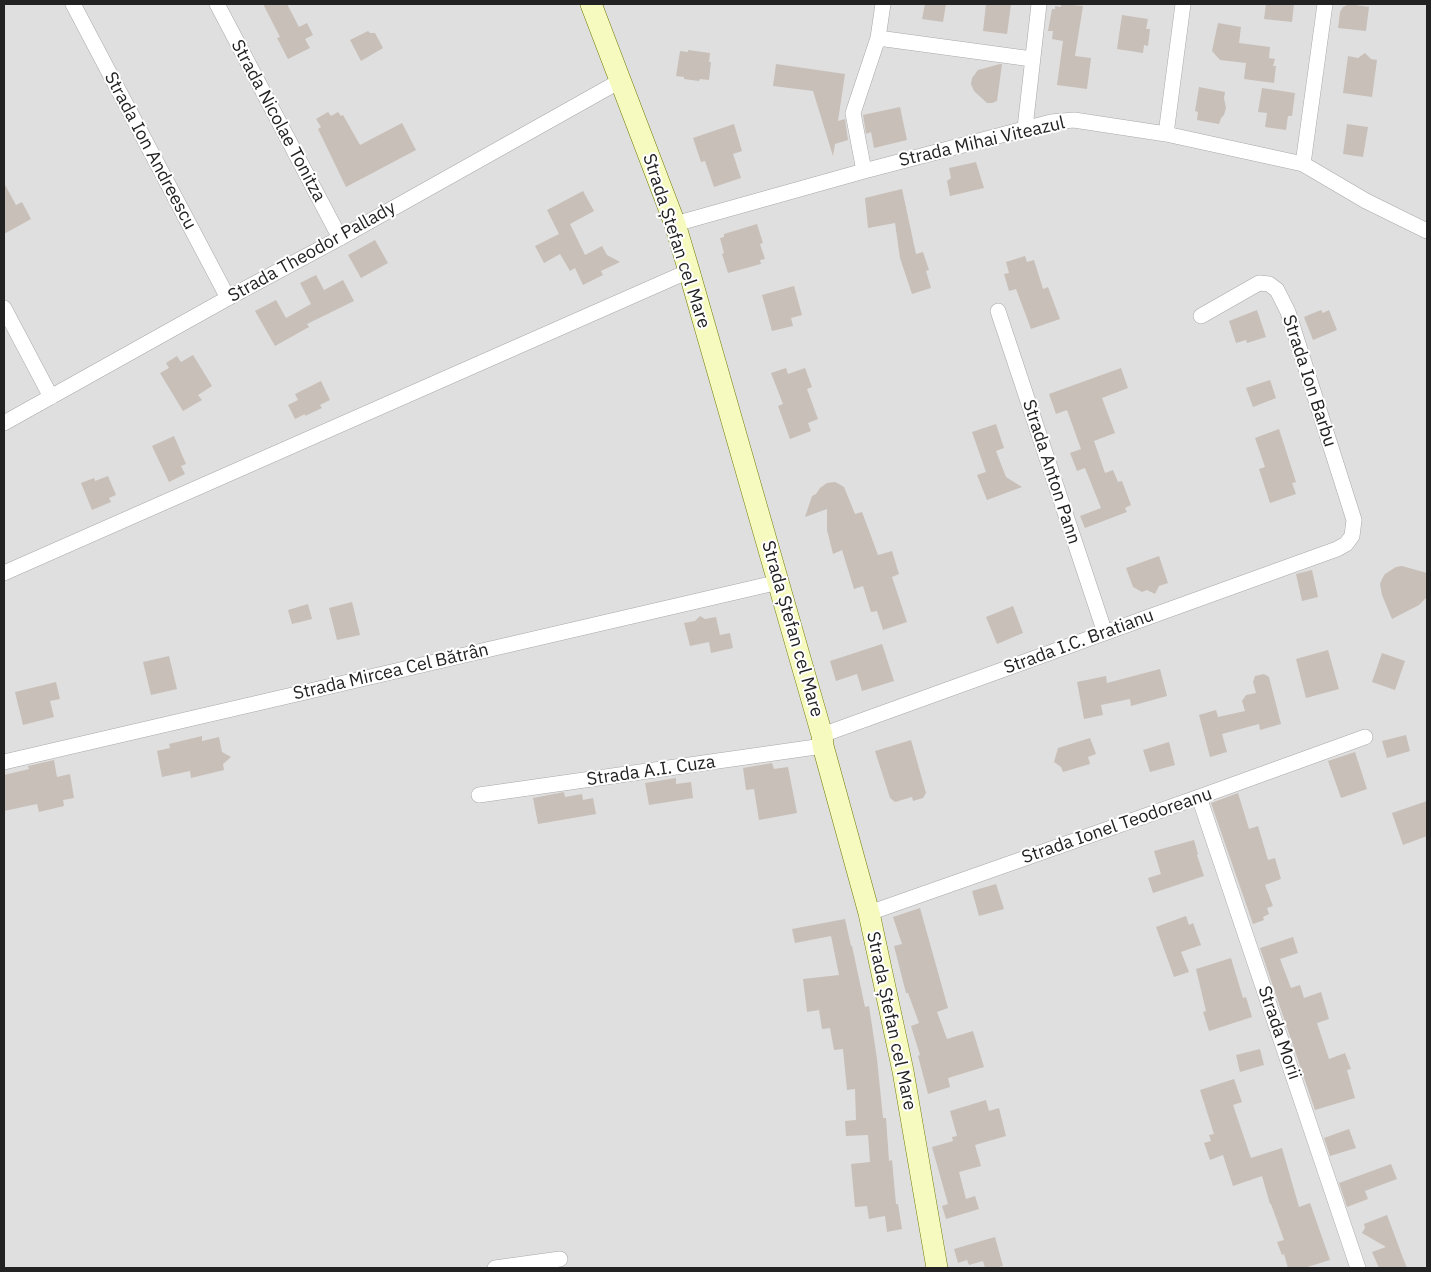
<!DOCTYPE html>
<html>
<head>
<meta charset="utf-8">
<style>
	body { margin:0 }
	#map { position:relative; width:1431px; height:1272px; overflow:hidden; background:#f2efe9; font-family:"IBM Plex Sans",sans-serif }
	canvas { display:block }
	.frame { position:absolute; inset:0; border:5px solid #222; pointer-events:none }
</style>
</head>
<body>
<div id="map">
<canvas width="1431" height="1272"></canvas>
<div class="frame"></div>
</div>
<script>
const c = document.querySelector('canvas').getContext('2d');
c.lineJoin = 'round';
function paint(path, color) {
  c.fillStyle = color;
  c.fill(path, 'evenodd');
}
function toPath(rows) {
  const path = new Path2D();
  for (const r of rows) {
    path.moveTo(r[0], r[1]);
    for (let i = 2; i < r.length; i += 2) path.lineTo(r[i], r[i + 1]);
  }
  return path;
}
function strokePath(path, color, width, dash) {
  c.strokeStyle = color;
  c.lineWidth = width;
  c.lineCap = dash ? 'butt' : 'round';
  c.setLineDash(dash || []);
  c.stroke(path);
}
function label(font, color, halo, rows, align = 'center') {
  c.font = font + ' "IBM Plex Sans",sans-serif';
  c.lineWidth = 4;
  c.setLineDash([]);
  c.textBaseline = 'middle';
  c.strokeStyle = halo;
  c.fillStyle = color;
  for (const [text, x, y, turn = 0] of rows) {
    c.save();
    c.translate(x, y);
    c.rotate((+turn || 0) * Math.PI / 180);
    c.textAlign = isNaN(turn) ? turn : align;
    if (halo) c.strokeText(text, 0, 0);
    c.fillText(text, 0, 0);
    c.restore();
  }
}
paint(toPath([
	[4,4,1427,4,1427,1268,4,1268]
]), '#e0dfdf');
paint(toPath([
	[263,4,287,4,299,27,307,23,313,35,305,39,310,48,288,59,277,38,280,37],
	[925,4,946,4,943,22,922,19],
	[986,4,1011,4,1007,34,983,31],
	[1061,4,1083,6,1075,56,1091,58,1087,89,1057,85,1063,41,1052,39,1053,31,1048,31,1052,9,1055,9,1055,6,1061,7],
	[1266,4,1294,4,1292,22,1264,19],
	[1349,4,1369,7,1366,31,1338,28,1340,12,1343,7],
	[1122,15,1148,19,1146,29,1150,29,1148,46,1144,45,1143,53,1117,49],
	[1218,23,1241,27,1239,43,1270,47,1269,58,1275,59,1273,66,1276,66,1274,83,1244,79,1246,63,1220,60,1212,51],
	[368,31,370,33,375,33,383,48,361,61,350,40],
	[688,50,710,53,709,62,711,62,709,80,700,79,699,81,684,79,684,77,676,76,680,51,688,52],
	[1365,53,1371,59,1377,60,1372,97,1343,93,1348,56,1358,58],
	[776,64,845,74,838,121,845,119,848,140,835,144,833,156,813,91,773,86],
	[1000,64,1002,64,997,101,992,103,987,103,974,91,971,84,972,78,978,70],
	[1199,87,1225,92,1224,98,1226,108,1224,115,1221,118,1219,124,1197,120,1198,112,1195,111],
	[1262,88,1295,93,1292,116,1288,116,1286,130,1265,127,1267,113,1258,112],
	[900,107,907,140,874,148,871,132,866,134,863,115],
	[328,112,331,116,338,112,341,116,343,115,360,145,402,123,416,150,346,187,318,129,321,127,316,119],
	[734,124,742,151,733,154,741,178,714,187,705,161,701,162,693,138],
	[1347,124,1368,127,1363,157,1343,154],
	[976,162,984,188,950,196,947,181,951,178,949,168],
	[4,183,16,205,22,202,31,219,4,234],
	[902,189,916,254,923,252,929,270,926,271,931,288,912,294,900,258,895,223,868,228,865,198],
	[583,191,594,211,570,224,585,255,602,246,607,255,620,262,601,271,603,275,583,285,575,268,570,271,560,254,544,263,535,246,559,234,547,210],
	[757,224,763,243,760,244,765,259,760,260,761,264,728,273,722,254,724,253,720,238,724,237,724,234],
	[375,240,388,263,361,278,348,255],
	[1025,256,1027,262,1034,260,1043,289,1048,287,1060,319,1031,329,1016,289,1009,291,1004,274,1009,273,1006,262],
	[316,275,324,290,343,280,354,301,307,324,309,327,275,346,255,311,276,300,286,318,311,304,300,283],
	[794,286,802,315,791,318,793,326,772,331,762,295],
	[1257,310,1266,337,1247,343,1246,340,1236,343,1229,321],
	[1321,310,1323,313,1329,310,1337,330,1313,340,1304,317],
	[193,355,212,386,198,395,202,400,183,411,160,373,169,368,166,363,177,356,181,362],
	[786,368,788,374,805,368,812,387,807,389,818,419,808,423,811,431,790,439,778,406,783,404,771,373],
	[1121,368,1128,388,1102,398,1115,433,1094,441,1105,473,1113,470,1118,482,1122,481,1131,505,1125,508,1127,512,1085,528,1080,516,1101,508,1085,468,1077,471,1070,453,1081,449,1067,410,1056,414,1049,394],
	[1270,380,1276,398,1253,407,1246,388],
	[321,381,330,400,320,405,322,408,305,416,305,414,295,419,288,405,298,400,295,394],
	[996,424,1004,448,996,451,1006,477,1022,487,987,500,977,475,986,472,972,432],
	[1279,429,1296,482,1292,483,1296,494,1270,503,1259,469,1265,467,1255,438],
	[174,436,186,464,181,466,185,474,169,482,152,446],
	[108,476,116,495,109,498,111,502,92,510,81,483,94,478,95,481],
	[835,482,839,484,844,487,855,514,862,512,878,555,892,551,899,574,892,577,907,622,883,630,877,611,871,612,863,586,854,589,842,550,833,554,827,530,827,509,805,517,812,496,816,494,820,488,827,483],
	[1159,556,1168,583,1159,586,1155,594,1147,590,1142,592,1133,587,1126,568],
	[1402,566,1427,573,1427,597,1419,605,1392,619,1382,595,1380,584,1382,579,1385,574,1396,567],
	[1312,570,1318,597,1302,601,1296,574],
	[352,602,360,635,337,640,329,608],
	[308,604,312,619,292,624,288,610],
	[1013,606,1023,633,997,644,986,617],
	[700,616,705,619,716,617,720,635,730,633,733,648,711,653,709,642,690,646,684,623,695,621],
	[882,644,894,681,862,691,857,674,836,681,830,661],
	[1328,650,1339,689,1306,698,1296,659],
	[1382,653,1405,661,1395,690,1372,682],
	[169,656,177,689,151,695,143,662],
	[1160,669,1167,696,1131,706,1130,699,1101,705,1103,715,1084,719,1077,682,1106,676,1107,683],
	[1264,674,1269,677,1281,724,1260,730,1259,724,1222,734,1227,752,1210,757,1199,715,1216,710,1218,717,1245,711,1242,701,1246,695,1256,693,1253,682,1255,676],
	[56,682,60,699,50,701,54,717,23,725,15,692],
	[1406,735,1410,751,1387,758,1382,741],
	[202,736,202,741,219,737,222,752,231,757,223,764,224,770,191,778,190,771,162,777,157,751,170,748,169,744],
	[1090,738,1096,754,1088,757,1090,764,1063,772,1061,767,1054,762,1058,748],
	[911,740,926,793,923,798,913,801,912,797,895,802,890,798,875,751],
	[1169,742,1175,765,1150,772,1143,750],
	[1355,752,1367,789,1341,798,1328,761],
	[54,760,57,777,70,774,74,798,63,800,64,806,39,812,37,804,4,811,4,775,29,769,28,766],
	[772,763,774,769,788,767,797,813,759,820,754,789,746,790,743,768],
	[676,778,676,784,691,782,693,798,649,805,645,783],
	[564,792,565,797,582,794,583,800,593,798,596,814,538,824,533,798],
	[1238,793,1249,829,1258,826,1268,860,1275,858,1281,879,1265,885,1273,906,1267,908,1269,914,1263,917,1264,920,1253,924,1211,803],
	[1427,801,1427,836,1403,845,1392,813],
	[1194,840,1198,854,1197,855,1204,876,1153,893,1148,878,1161,874,1154,851],
	[996,884,1004,909,979,916,972,891],
	[920,908,948,1008,937,1012,947,1039,973,1031,984,1067,948,1078,950,1087,928,1094,918,1056,920,1055,911,1026,919,1023,908,993,906,993,894,946,902,944,893,917],
	[1186,916,1189,925,1193,923,1201,945,1181,952,1189,972,1174,977,1156,927],
	[845,919,851,946,852,946,865,1007,869,1006,877,1059,883,1118,886,1118,889,1161,892,1160,896,1204,898,1204,902,1229,887,1232,885,1216,869,1219,867,1206,855,1207,851,1164,870,1162,868,1135,846,1136,845,1121,856,1120,855,1089,847,1090,843,1049,834,1050,830,1028,822,1029,819,1010,807,1012,803,979,839,975,831,936,795,943,792,929],
	[1293,937,1298,953,1280,959,1291,988,1300,985,1304,998,1321,992,1329,1019,1317,1023,1329,1059,1345,1053,1351,1069,1347,1070,1355,1098,1315,1110,1260,948],
	[1231,958,1243,998,1246,997,1252,1017,1209,1031,1203,1012,1206,1011,1196,969],
	[1260,1049,1264,1065,1240,1072,1236,1055],
	[1234,1079,1242,1102,1233,1105,1251,1158,1282,1148,1299,1207,1310,1203,1330,1260,1304,1268,1288,1268,1284,1254,1282,1255,1277,1242,1284,1240,1271,1204,1270,1204,1262,1176,1233,1186,1223,1155,1210,1160,1204,1143,1211,1141,1209,1135,1214,1134,1200,1090],
	[986,1100,989,1111,999,1108,1006,1136,975,1145,981,1166,959,1172,966,1199,975,1196,979,1209,946,1219,942,1206,948,1204,932,1147,953,1141,952,1137,957,1136,950,1111],
	[1349,1129,1356,1148,1330,1156,1324,1138],
	[1391,1164,1397,1179,1365,1191,1368,1199,1347,1207,1339,1183],
	[1387,1215,1403,1258,1407,1268,1379,1268,1372,1252,1386,1247,1362,1233,1365,1228,1364,1224],
	[995,1237,1003,1266,995,1268,985,1268,983,1261,969,1265,967,1260,958,1263,954,1249]
]), '#c7bfb8');
const street = toPath([
	[73,4,228,298],
	[217,4,340,238],
	[878,38,1032,59],
	[1025,128,1039,4],
	[1166,134,1183,4],
	[1303,164,1325,4],
	[864,171,853,113,878,38,883,4],
	[675,224,864,171,1051,122,1074,120,1166,134,1303,164,1366,201,1427,231],
	[4,308,51,397],
	[998,311,1105,633],
	[4,423,228,298,340,238,620,81],
	[4,573,689,271],
	[822,735,1337,549,1346,544,1352,536,1354,520,1288,312,1277,290,1269,284,1259,283,1201,316],
	[4,762,779,582],
	[479,795,823,746],
	[1199,797,1358,1268],
	[869,913,1199,797,1365,737],
	[495,1268,560,1259]
]);
const secondary = toPath([
	[591,4,675,224,689,271,822,735,823,746,869,913,903,1071,937,1268]
]);
strokePath(street, '#a9a9a9', 16);
strokePath(secondary, '#707d05', 22);
strokePath(street, '#fff', 15);
strokePath(secondary, '#f7fabf', 21);
label('18px', '#222', '#fff', [
	["Strada Nicolae Tonitza",278,121,62],
	["Strada Mihai Viteazul",982,142,-13],
	["Strada Ion Andreescu",150,151,62],
	["Strada Ștefan cel Mare",676,241,72],
	["Strada Theodor Pallady",312,252,-29],
	["Strada Ion Barbu",1309,381,72],
	["Strada Anton Pann",1051,472,72],
	["Strada Ștefan cel Mare",792,629,74],
	["Strada I.C. Bratianu",1079,642,-20],
	["Strada Mircea Cel Bătrân",391,672,-13],
	["Strada A.I. Cuza",651,771,-8],
	["Strada Ionel Teodoreanu",1117,826,-19],
	["Strada Ștefan cel Mare",891,1021,78],
	["Strada Morii",1279,1033,71]
]);
</script>
</body>
</html>
